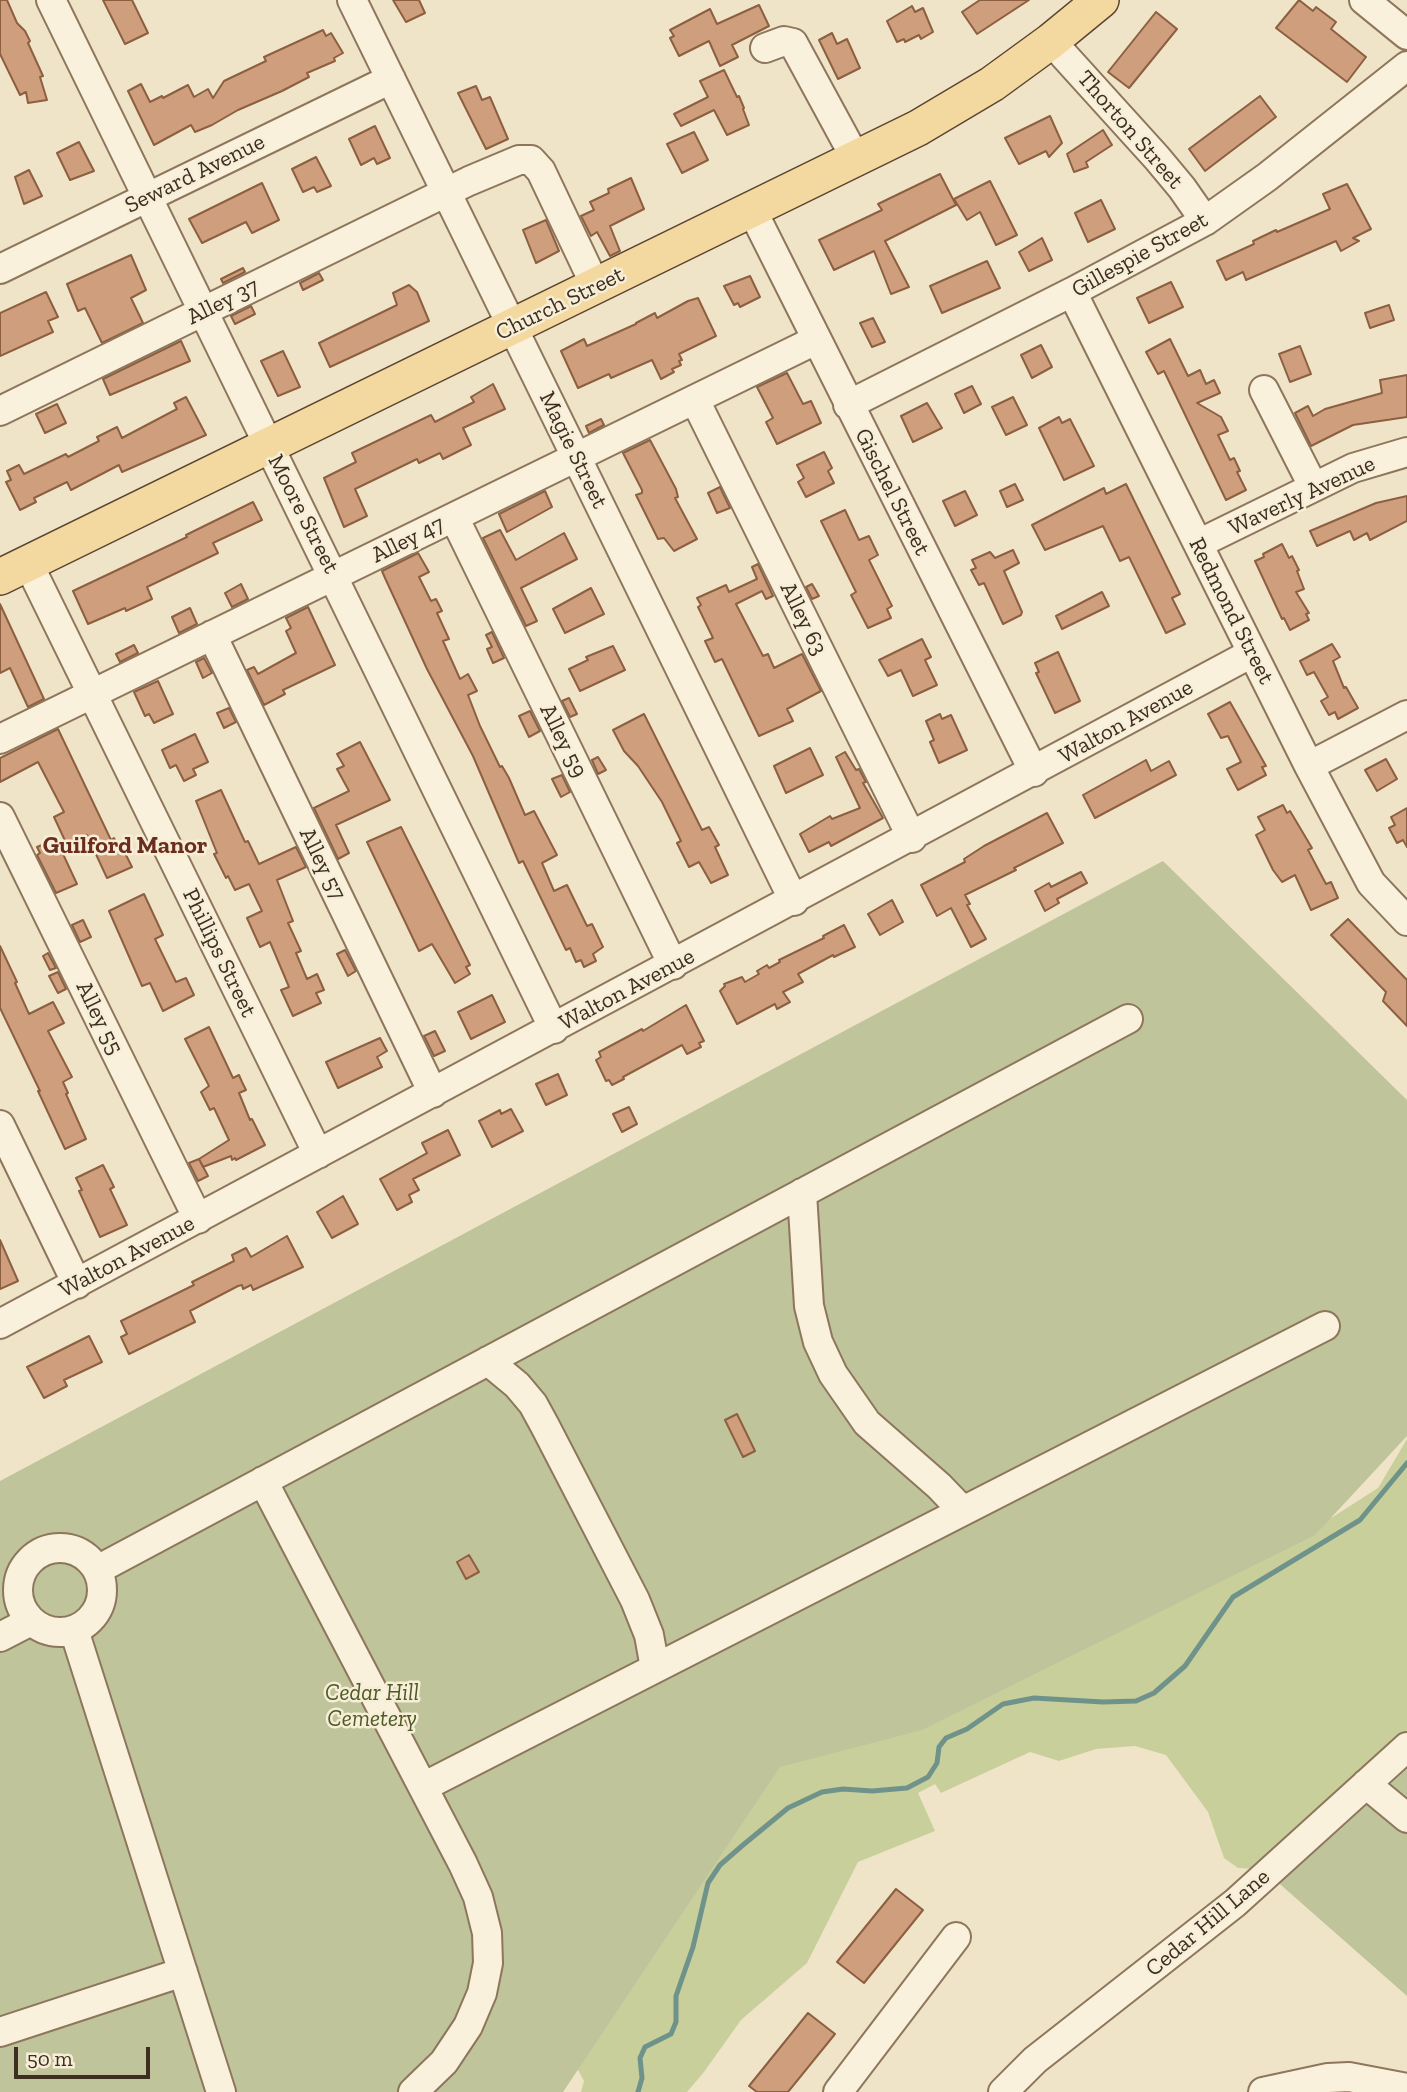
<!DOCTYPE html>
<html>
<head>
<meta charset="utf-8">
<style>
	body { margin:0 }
	#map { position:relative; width:1407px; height:2092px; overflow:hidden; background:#f0e4c8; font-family:"Zilla Slab",serif }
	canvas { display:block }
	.scale { position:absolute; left:14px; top:2047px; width:136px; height:32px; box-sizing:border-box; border:4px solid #3d2e20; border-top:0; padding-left:9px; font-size:21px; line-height:24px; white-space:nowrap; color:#3d2e20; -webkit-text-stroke:5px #f7eed8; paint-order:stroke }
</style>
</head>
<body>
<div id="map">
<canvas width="1407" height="2092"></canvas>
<div class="scale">50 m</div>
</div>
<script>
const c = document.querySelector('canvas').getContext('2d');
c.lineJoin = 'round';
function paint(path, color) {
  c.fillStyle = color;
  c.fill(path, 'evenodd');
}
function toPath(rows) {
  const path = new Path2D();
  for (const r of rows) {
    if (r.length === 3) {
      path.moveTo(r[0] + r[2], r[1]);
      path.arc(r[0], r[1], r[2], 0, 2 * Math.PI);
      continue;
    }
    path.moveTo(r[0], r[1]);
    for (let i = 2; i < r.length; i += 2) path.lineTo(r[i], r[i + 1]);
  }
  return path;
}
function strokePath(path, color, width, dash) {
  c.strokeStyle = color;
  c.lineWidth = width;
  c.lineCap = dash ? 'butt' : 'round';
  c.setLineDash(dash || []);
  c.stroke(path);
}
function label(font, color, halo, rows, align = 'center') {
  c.font = font + ' "Zilla Slab",serif';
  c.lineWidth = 5;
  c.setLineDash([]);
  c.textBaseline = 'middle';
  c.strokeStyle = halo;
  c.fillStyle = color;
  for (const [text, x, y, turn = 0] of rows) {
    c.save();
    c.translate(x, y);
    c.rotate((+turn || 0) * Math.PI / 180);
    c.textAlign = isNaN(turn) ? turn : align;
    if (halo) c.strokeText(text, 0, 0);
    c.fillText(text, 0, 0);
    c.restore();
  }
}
paint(toPath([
	[1407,1439,1407,1730,1257,1869,1238,1868,1224,1858,1208,1812,1166,1755,1135,1746,1096,1749,1059,1761,1030,1752,941,1793,935,1784,918,1793,935,1831,858,1862,807,1963,741,2020,704,2072,687,2092,581,2092,584,2081,572,2059,613,1812,1303,1536,1378,1488]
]), '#c9cf9b');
paint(toPath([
	[1163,861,1407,1100,1407,1436,1315,1535,922,1730,780,1767,563,2092,0,2092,0,1481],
	[1407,1752,1407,1996,1273,1878]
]), '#bfc49a');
strokePath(toPath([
	[638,2092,642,2078,640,2058,645,2047,671,2034,676,2022,676,1996,693,1947,708,1883,720,1865,743,1845,788,1808,822,1792,843,1789,872,1791,907,1788,928,1777,937,1763,939,1747,946,1738,967,1729,1003,1704,1034,1698,1103,1702,1136,1701,1154,1693,1185,1666,1233,1597,1360,1520,1407,1463]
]), '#6f938a', 5);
const building = toPath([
	[0,0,7,0,17,23,25,31,30,41,28,43,43,76,40,77,47,100,28,103,26,92,20,95,0,54,0,0],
	[103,0,132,0,148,33,125,44,103,0],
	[393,0,419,0,425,13,406,22,393,0],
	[980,0,1029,0,977,34,962,12,980,0],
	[1299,0,1313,11,1316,7,1336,22,1331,29,1366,57,1347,82,1276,28,1299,0],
	[759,5,769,26,732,45,738,57,720,66,709,41,679,56,670,38,674,36,670,30,710,9,717,24,759,5],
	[912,6,915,12,923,8,933,32,921,39,919,35,905,42,904,39,897,42,887,21,912,6],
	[1156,12,1177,29,1129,88,1108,72,1156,12],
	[323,30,326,36,331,33,343,53,334,58,335,61,307,73,309,77,282,91,238,110,212,125,195,132,191,125,154,145,128,91,141,84,150,102,162,96,163,98,188,85,194,97,208,89,213,98,224,81,266,61,264,57,323,30],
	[832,33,837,44,847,39,860,68,838,79,819,40,832,33],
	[724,70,737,97,739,96,744,108,743,109,749,125,727,135,714,110,681,126,674,114,708,97,700,81,724,70],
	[476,86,482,100,490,97,508,139,486,149,458,93,476,86],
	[1260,96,1276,117,1205,171,1189,149,1260,96],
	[1050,116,1062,143,1049,157,1046,151,1019,164,1005,138,1050,116],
	[375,126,390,158,377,164,374,158,361,165,349,139,375,126],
	[1103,130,1112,145,1086,162,1088,167,1074,172,1067,154,1103,130],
	[694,132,708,160,682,173,667,144,694,132],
	[79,142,94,171,70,180,57,153,79,142],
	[316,157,331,186,317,192,314,187,303,192,292,169,316,157],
	[29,170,42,196,24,204,15,177,29,170],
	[940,174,956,205,885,241,909,287,891,294,874,251,834,270,819,240,882,210,878,204,940,174],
	[631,178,644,209,610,226,620,251,610,256,597,232,591,236,581,216,594,210,590,202,609,193,608,189,631,178],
	[990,181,1017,235,996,245,980,212,967,220,954,199,990,181],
	[262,183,279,220,252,233,246,222,202,243,189,219,262,183],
	[1347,184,1371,229,1353,238,1359,241,1341,251,1336,241,1246,280,1243,272,1226,280,1217,261,1254,244,1253,241,1276,230,1277,232,1330,209,1323,194,1347,184],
	[1101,200,1115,229,1088,242,1075,213,1101,200],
	[546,220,559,251,536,263,523,230,546,220],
	[1042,238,1052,260,1029,271,1019,252,1042,238],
	[131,255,146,290,131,298,143,323,102,343,85,308,78,311,67,284,131,255],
	[987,261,1000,288,942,313,930,286,987,261],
	[243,268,245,272,223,283,221,279,243,268],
	[319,273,323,280,303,290,300,283,319,273],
	[750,276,760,297,740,307,738,303,734,305,724,286,750,276],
	[1171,282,1183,307,1149,323,1137,298,1171,282],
	[409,285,417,292,429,321,330,367,319,343,397,305,393,293,409,285],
	[46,292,58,317,48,321,53,332,0,356,0,313,46,292],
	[698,298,716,336,679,354,682,360,679,361,681,365,672,369,674,372,661,379,652,360,611,378,609,374,578,388,561,351,584,339,587,346,636,324,636,323,655,313,657,318,688,301,698,298],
	[1389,305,1394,320,1370,328,1365,313,1389,305],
	[251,306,255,314,235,324,231,316,251,306],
	[873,318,885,342,872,347,860,323,873,318],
	[1170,339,1188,376,1200,370,1206,384,1214,380,1220,393,1197,403,1221,417,1228,431,1218,435,1230,460,1234,458,1240,471,1237,472,1246,490,1226,500,1164,371,1158,374,1146,352,1170,339],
	[181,341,190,361,110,395,103,379,181,341],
	[1041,345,1052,367,1032,378,1021,355,1041,345],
	[1300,346,1311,374,1290,382,1279,354,1300,346],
	[283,351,300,387,278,396,261,361,283,351],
	[787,373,803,404,811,401,821,423,777,444,766,422,773,418,757,387,787,373],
	[1407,375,1407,417,1353,425,1311,446,1295,413,1308,406,1313,416,1325,409,1382,393,1380,380,1407,375],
	[493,384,505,409,463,428,471,445,443,459,440,453,419,463,417,459,355,489,367,516,344,527,324,478,356,462,352,453,431,415,435,422,474,402,471,397,493,384],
	[972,386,981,404,964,413,955,394,972,386],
	[186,397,206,435,122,472,119,465,71,490,67,482,34,498,36,502,20,510,6,482,11,480,7,471,19,465,24,474,66,454,68,457,99,441,97,437,117,427,122,438,177,409,174,403,186,397],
	[1013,397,1027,425,1006,435,992,407,1013,397],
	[927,403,942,428,913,442,901,416,927,403],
	[57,404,66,423,45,433,36,414,57,404],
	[1059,417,1062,423,1070,419,1094,466,1064,480,1039,428,1059,417],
	[601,419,604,425,589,433,586,426,601,419],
	[650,440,676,489,678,497,675,498,697,539,674,551,664,538,658,539,636,495,642,493,642,490,623,453,650,440],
	[824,452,832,468,828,471,834,483,806,497,798,482,804,478,797,465,824,452],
	[1015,484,1023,500,1007,507,1000,491,1015,484],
	[1126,484,1180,594,1172,598,1185,624,1166,633,1129,557,1120,561,1103,526,1045,550,1032,525,1104,488,1106,494,1126,484],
	[720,487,730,508,717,513,708,493,720,487],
	[545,491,552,507,507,532,499,514,545,491],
	[965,491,977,515,955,526,943,501,965,491],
	[1407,496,1407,521,1370,540,1367,533,1354,540,1350,531,1317,546,1310,531,1376,503,1407,496],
	[253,502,262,520,213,543,218,553,147,587,152,599,126,611,125,608,88,624,73,591,187,537,186,535,253,502],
	[845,510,859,540,869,536,878,555,869,560,892,606,887,609,891,618,868,628,851,595,856,592,821,521,845,510],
	[500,530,516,560,564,533,577,559,521,588,537,621,526,626,483,538,500,530],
	[1282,544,1289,558,1292,556,1299,570,1297,571,1304,589,1296,592,1309,613,1306,614,1309,620,1290,630,1284,618,1282,619,1255,561,1264,557,1263,554,1282,544],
	[1013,550,1019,563,1004,571,1022,612,1021,615,1003,624,984,583,979,585,971,570,976,568,972,560,990,552,995,558,1013,550],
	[418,553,429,572,419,577,431,601,436,599,442,611,437,613,449,639,443,641,460,679,468,674,477,691,468,695,480,726,500,767,502,766,509,778,525,815,534,811,557,855,542,863,554,891,567,885,587,926,592,924,603,947,593,954,596,961,584,967,581,960,576,962,570,948,566,950,523,861,519,863,473,756,427,669,385,578,382,571,418,553],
	[758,564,773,596,766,599,762,591,736,604,763,656,768,654,774,668,802,654,821,691,787,709,793,721,759,736,722,659,715,662,705,641,713,638,698,607,701,605,697,598,726,585,729,592,757,579,752,567,758,564],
	[241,584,248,599,232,607,225,593,241,584],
	[812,584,819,596,812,599,806,587,812,584],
	[591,588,604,614,565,633,553,609,591,588],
	[1102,592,1109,606,1062,629,1056,616,1102,592],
	[0,604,44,699,28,707,10,668,0,673,0,604],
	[308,607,335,665,283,690,285,694,264,705,247,670,254,667,258,674,296,653,286,631,291,628,286,618,308,607],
	[190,608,197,624,179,633,172,617,190,608],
	[492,632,504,658,493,663,487,649,492,647,486,635,492,632],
	[922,639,931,657,925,660,937,685,913,696,901,670,888,676,879,660,922,639],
	[1332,644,1340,657,1333,661,1344,688,1346,687,1358,708,1338,719,1335,712,1329,715,1321,701,1328,697,1314,672,1307,675,1300,661,1332,644],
	[134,645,138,653,120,662,116,654,134,645],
	[613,646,625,670,580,691,569,669,588,660,586,657,613,646],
	[1058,652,1080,701,1055,713,1036,673,1039,672,1035,663,1058,652],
	[204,658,212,673,203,678,196,662,204,658],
	[158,681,173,714,154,723,149,714,145,716,134,692,158,681],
	[569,698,577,714,570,717,562,701,569,698],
	[1230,702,1266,766,1262,767,1266,775,1238,790,1227,769,1241,762,1228,736,1221,738,1208,714,1230,702],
	[229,708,236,722,224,728,217,713,229,708],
	[530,711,540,731,529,737,519,716,530,711],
	[644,714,702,830,709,827,719,845,715,847,728,875,711,883,699,862,689,867,677,843,681,841,662,802,638,766,624,751,613,730,644,714],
	[940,714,942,719,951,715,967,750,939,763,930,742,934,740,926,721,940,714],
	[58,729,111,840,114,838,117,844,120,843,132,867,107,878,87,835,67,845,54,817,64,812,38,762,0,782,0,758,58,729],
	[195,734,208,762,193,769,196,775,184,781,176,765,170,768,162,750,195,734],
	[360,742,390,800,336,825,349,853,338,859,314,808,349,791,337,769,344,766,337,754,360,742],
	[810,748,823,775,786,793,774,766,810,748],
	[845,752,856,770,859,769,866,782,863,783,883,818,831,846,829,842,809,852,800,834,830,816,832,819,860,808,836,757,845,752],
	[598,757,606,770,598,774,592,760,598,757],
	[1386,759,1397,779,1377,791,1365,770,1386,759],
	[1146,760,1151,771,1169,761,1176,775,1095,818,1083,795,1146,760],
	[562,775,570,792,561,797,552,779,562,775],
	[221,790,245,842,248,841,259,864,296,847,306,867,277,880,293,921,288,923,301,951,296,953,307,979,317,974,324,990,316,993,321,1003,293,1016,281,990,289,987,270,942,260,947,247,918,262,911,249,884,235,890,228,876,226,878,214,854,217,853,196,801,221,790],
	[1283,805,1287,813,1290,811,1312,848,1308,850,1326,884,1331,882,1338,898,1311,910,1295,875,1282,882,1273,870,1256,835,1265,830,1258,817,1283,805],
	[1407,808,1407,847,1403,840,1397,843,1389,828,1395,825,1391,817,1407,808],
	[1047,813,1063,843,1014,868,1016,870,965,895,970,904,967,905,986,939,971,947,951,908,937,916,921,885,965,862,964,859,984,846,1047,813],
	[401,827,470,965,466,967,470,974,455,983,432,944,419,951,367,842,401,827],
	[56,839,77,884,56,893,37,855,40,853,37,847,56,839],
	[1081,872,1087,883,1057,899,1059,903,1045,911,1035,891,1049,883,1051,887,1081,872],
	[144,894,163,935,155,939,176,982,186,978,194,995,163,1011,150,983,142,986,109,911,144,894],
	[892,900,903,922,880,935,868,914,892,900],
	[1348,919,1407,980,1407,1026,1383,1001,1386,992,1331,935,1348,919],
	[83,920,91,937,80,942,72,925,83,920],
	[844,925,855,947,834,957,833,955,798,974,803,982,783,992,790,1002,777,1009,775,1004,737,1024,720,991,725,986,724,984,742,977,745,982,759,974,757,971,767,965,769,968,780,962,779,960,824,938,823,936,844,925],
	[0,946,17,982,15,983,29,1014,53,1002,64,1023,48,1031,72,1077,63,1082,68,1093,66,1094,86,1139,65,1149,38,1091,40,1091,0,1008,0,946],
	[345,950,356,971,348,976,337,954,345,950],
	[48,953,56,968,50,970,43,956,48,953],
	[58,972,66,989,58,993,49,976,58,972],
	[492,995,505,1022,471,1039,458,1012,492,995],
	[686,1005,704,1041,699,1043,701,1047,687,1054,682,1045,623,1077,624,1079,612,1085,609,1080,606,1081,596,1060,601,1057,599,1052,642,1029,643,1031,686,1005],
	[209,1027,233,1078,239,1075,242,1082,246,1090,239,1093,250,1120,252,1119,265,1145,236,1160,235,1158,232,1160,231,1156,203,1167,199,1159,229,1140,214,1108,210,1110,201,1092,209,1086,185,1039,209,1027],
	[435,1031,445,1051,434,1056,424,1036,435,1031],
	[380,1038,387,1051,377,1057,382,1067,338,1088,326,1062,380,1038],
	[558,1074,567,1095,546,1105,536,1084,558,1074],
	[629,1107,637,1124,622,1132,613,1114,629,1107],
	[511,1109,523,1131,492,1147,479,1121,500,1110,501,1114,511,1109],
	[448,1130,460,1155,413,1179,419,1190,409,1195,412,1202,397,1210,380,1179,427,1153,422,1143,448,1130],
	[199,1159,208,1176,198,1181,189,1163,199,1159],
	[103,1165,114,1187,110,1189,127,1225,100,1237,79,1191,82,1190,76,1178,103,1165],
	[343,1196,358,1224,332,1238,317,1212,343,1196],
	[287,1236,303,1267,253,1290,251,1285,243,1289,242,1285,238,1286,190,1311,195,1322,129,1354,121,1337,127,1334,121,1321,194,1285,192,1282,234,1261,232,1255,246,1248,251,1257,287,1236],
	[0,1240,18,1281,0,1289,0,1240],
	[89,1336,102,1362,64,1380,67,1386,44,1398,27,1367,89,1336],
	[737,1414,755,1451,743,1457,725,1420,737,1414],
	[469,1555,479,1572,466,1579,457,1562,469,1555],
	[896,1889,923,1910,864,1983,837,1962,896,1889],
	[808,2013,835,2034,788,2092,757,2092,749,2086,808,2013]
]);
paint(building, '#cf9f7d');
strokePath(building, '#8d5f41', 2);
const minor = toPath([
	[51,0,554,1029],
	[352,0,794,901],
	[1364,0,1407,35],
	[1051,41,1157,158,1182,188,1205,221],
	[765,48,784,41,793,43,856,159],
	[752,210,1034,772],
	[0,269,391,79],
	[1072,292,1309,766,1371,883,1407,921],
	[1264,390,1313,486],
	[695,400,912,838],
	[848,405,1072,292,1205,221,1267,177,1407,66],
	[0,411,469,181,519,160,531,160,541,171,596,287],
	[454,517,673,965],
	[1198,544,1353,468,1407,452],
	[28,563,318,1154],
	[212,635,433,1093],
	[0,739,816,340],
	[1309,766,1407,715],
	[0,817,198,1219],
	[0,1125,77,1284],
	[802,1193,809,1306,818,1342,833,1374,867,1423,939,1486,963,1511],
	[0,1324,1252,653],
	[488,1361,517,1385,533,1404,545,1426,635,1600,649,1635,655,1668],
	[263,1481,463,1864,478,1897,487,1933,488,1963,482,1993,468,2026,444,2062,413,2092],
	[60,1590,42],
	[97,1570,1128,1019],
	[74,1630,221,2092],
	[0,1637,31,1621],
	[1366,1784,1407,1818],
	[423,1787,1325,1326],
	[0,2032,183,1972],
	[838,2092,956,1937],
	[1003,2092,1035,2060,1235,1903,1407,1747],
	[1263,2092,1328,2078,1349,2077,1407,2088]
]);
const major = toPath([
	[0,577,918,128,992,84,1051,41,1101,0]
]);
strokePath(minor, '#8d765c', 32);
strokePath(major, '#5b4430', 38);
strokePath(minor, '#faf1dc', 28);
strokePath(major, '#f3d9a0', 35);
label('23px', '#3d2e20', '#f7eed8', [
	["Thorton Street",1130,130,49],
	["Seward Avenue",195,174,-26],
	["Gillespie Street",1140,255,-29],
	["Alley 37",223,302,-26],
	["Church Street",560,304,-26],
	["Magie Street",573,450,64],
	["Gischel Street",892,492,63],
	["Waverly Avenue",1302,496,-25],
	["Moore Street",303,514,63],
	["Alley 47",408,540,-26],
	["Redmond Street",1231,611,63],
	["Alley 63",803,619,64],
	["Walton Avenue",1126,722,-29],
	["Alley 59",563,741,64],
	["Alley 57",322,864,64],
	["Phillips Street",219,953,64],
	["Walton Avenue",627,990,-28],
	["Alley 55",99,1018,64],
	["Walton Avenue",127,1257,-28],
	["Cedar Hill Lane",1208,1923,-40]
]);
label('italic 23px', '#4d5a26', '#f7eed8', [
	["Cedar Hill",372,1693],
	["Cemetery",372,1719]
]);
label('bold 24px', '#6b2e1e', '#f7eed8', [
	["Guilford Manor",125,846]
]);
</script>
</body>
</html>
